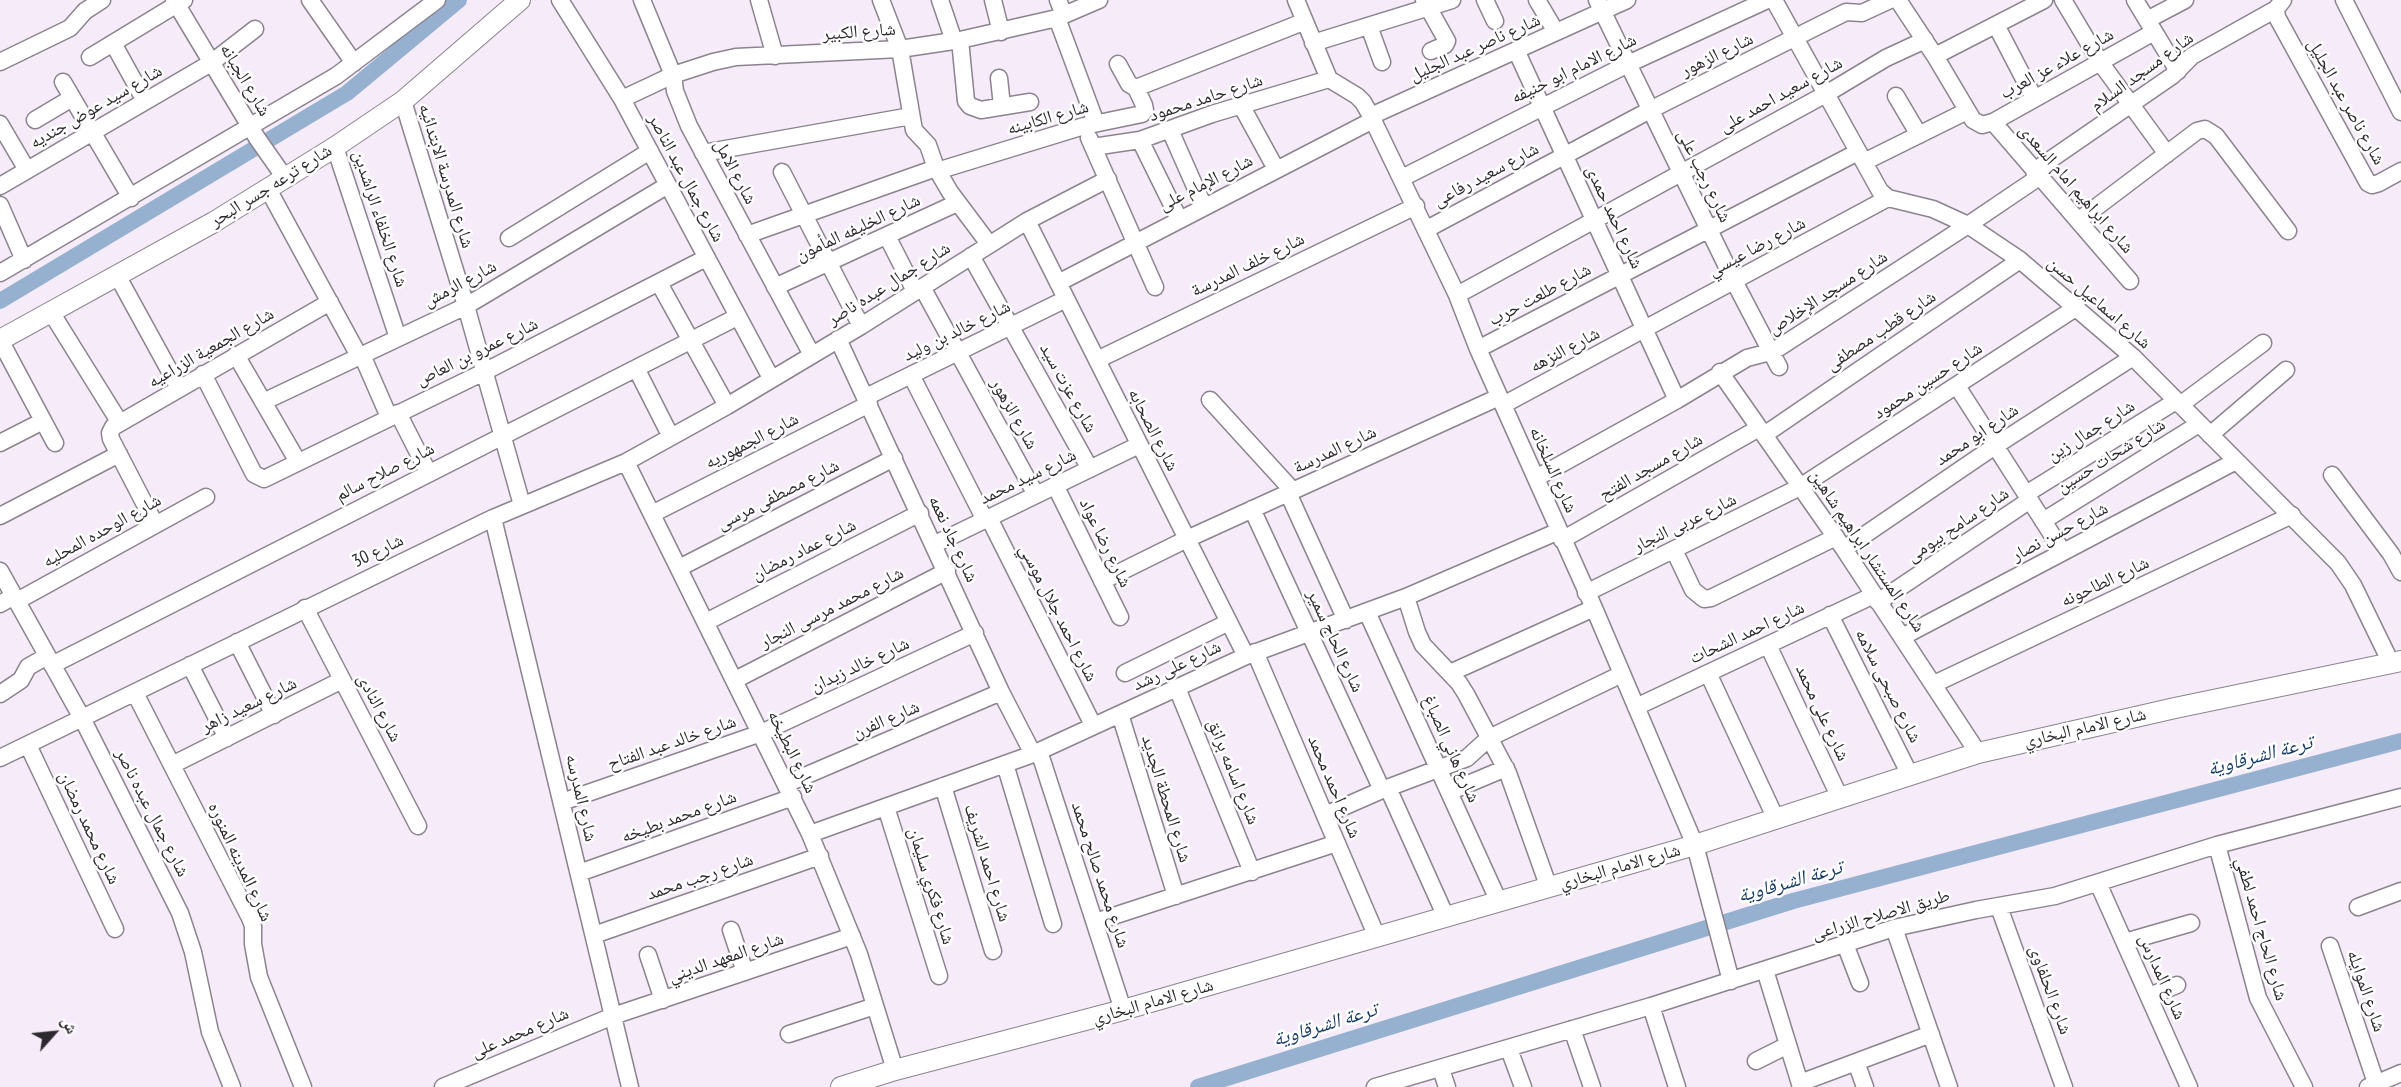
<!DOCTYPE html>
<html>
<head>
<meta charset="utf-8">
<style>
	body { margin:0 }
	#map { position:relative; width:2401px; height:1087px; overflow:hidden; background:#f5ebf9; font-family:"PT Sans Narrow","Noto Naskh Arabic",sans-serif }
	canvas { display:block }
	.north { position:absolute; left:24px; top:1003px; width:60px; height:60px; -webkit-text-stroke:4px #fff; paint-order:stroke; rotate:63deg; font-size:16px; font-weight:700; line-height:24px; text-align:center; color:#2d292e }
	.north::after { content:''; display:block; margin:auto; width:21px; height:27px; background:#2d292e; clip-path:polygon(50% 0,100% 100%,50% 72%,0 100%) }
</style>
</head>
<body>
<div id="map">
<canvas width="2401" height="1087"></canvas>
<div class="north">ش</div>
</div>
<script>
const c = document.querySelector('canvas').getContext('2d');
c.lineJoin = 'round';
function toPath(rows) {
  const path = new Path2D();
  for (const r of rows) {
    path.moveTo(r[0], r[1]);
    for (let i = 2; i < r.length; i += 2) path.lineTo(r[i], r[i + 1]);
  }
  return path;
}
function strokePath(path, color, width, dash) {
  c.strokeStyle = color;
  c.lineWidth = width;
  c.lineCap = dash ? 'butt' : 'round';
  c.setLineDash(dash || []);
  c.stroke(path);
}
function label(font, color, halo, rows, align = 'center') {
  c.font = font + ' "PT Sans Narrow","Noto Naskh Arabic",sans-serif';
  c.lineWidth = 5;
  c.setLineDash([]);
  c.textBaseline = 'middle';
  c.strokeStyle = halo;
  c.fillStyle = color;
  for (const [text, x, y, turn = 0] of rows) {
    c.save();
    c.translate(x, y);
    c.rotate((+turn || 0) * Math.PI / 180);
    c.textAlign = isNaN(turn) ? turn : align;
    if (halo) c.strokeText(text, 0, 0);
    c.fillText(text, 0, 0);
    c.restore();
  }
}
strokePath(toPath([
	[0,301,347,93,459,0],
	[1198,1087,1793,901,2401,741]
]), '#96b0cf', 16);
const minor = toPath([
	[174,0,257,138,285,178],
	[310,0,354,63],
	[560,0,622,99,771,378],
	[642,0,673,75,675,91,689,126,812,355],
	[759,0,775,56],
	[881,0,900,49,914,130,928,145,936,168,950,192,989,244],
	[940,0,954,41],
	[993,0,1001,32],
	[1058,0,1064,15],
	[1296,0,1329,79,1357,96,1363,102,1371,116,1457,295,1478,349,1594,608,1695,845,1731,981],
	[1424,0,1447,41,1445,45,1431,51],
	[1485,0,1495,21],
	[1537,0,1556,32],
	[1597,0,1734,281,1779,367],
	[1774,0,1880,191,1888,198,1933,209,1968,225,2020,260,2133,357,2338,563,2353,585,2391,663],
	[1898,0,1935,56,1973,120,1982,125,1993,122,2154,32],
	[2063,0,2100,62,2167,154],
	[2135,0,2178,71],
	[2344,0,2401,112],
	[2276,9,2277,17,2368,183,2372,185,2379,183,2401,171],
	[1057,18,1096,123],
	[2147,20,2185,0],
	[1996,25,2034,98],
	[1369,26,1382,62],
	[960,40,966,101,970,106,981,110,1030,102],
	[113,43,145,101],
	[1313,43,1452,0],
	[1516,50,1677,400],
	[1935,56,2044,0],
	[90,57,184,0],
	[0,62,70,28,85,11,102,0],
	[1118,64,1129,84,1136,88,1303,22],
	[999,78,1002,106],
	[63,82,131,198],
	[1896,96,1919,135],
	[622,99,673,75,713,62,736,57,900,49,960,40,1057,18,1099,0],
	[403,101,466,306,522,505],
	[1241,105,1276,169],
	[1371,116,1627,0],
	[35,120,72,98],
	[1993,122,2130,281],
	[0,124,27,170],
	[1170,130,1204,207],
	[1089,138,1155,287],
	[1140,140,1179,219],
	[335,147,398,338],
	[1093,147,1140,140,1212,114,1329,79],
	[703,153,911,116],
	[1864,162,1967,111],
	[937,171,1084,126,1142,114,1145,110,1144,105,1136,88],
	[2034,171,2172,76,2192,56,2276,9,2283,0],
	[782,172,861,326],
	[1402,178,1628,64,1767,0],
	[0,186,211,63,255,29],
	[268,189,359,356],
	[0,205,24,260],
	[1027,221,1246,656],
	[2078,221,2197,131,2205,129,2216,136,2288,231],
	[1427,229,1650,110,1846,12,1862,13,1890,0],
	[747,235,936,168],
	[887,236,915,291],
	[509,238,650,151],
	[971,256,1090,469],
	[0,273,336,76,437,0],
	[117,275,179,388],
	[659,283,727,406],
	[1058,283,1373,120],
	[775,287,957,203],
	[922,287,1036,495],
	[1457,295,1826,94,1886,58,1925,40],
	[51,312,120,423],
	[838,339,1001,692,1033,754],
	[0,340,55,443],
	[1478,349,1858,152],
	[236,355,298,462],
	[362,355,389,417],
	[1097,360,1416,206],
	[637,370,671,437],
	[1720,372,1844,549,1978,753],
	[203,374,254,474,264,479,484,372,706,258],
	[911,375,985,520],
	[1957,386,2063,552],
	[866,397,1066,299],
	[1210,400,1293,491],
	[263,402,466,306,668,185],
	[1503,405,1888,198],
	[2180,405,2263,343],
	[398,413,428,472],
	[1764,435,2020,260],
	[2210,435,2286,370],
	[0,443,43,421],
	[626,462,810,834,859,954,895,1070],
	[2332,475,2391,554,2401,572],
	[1536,478,1677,400,1747,358,1770,352,1780,347,1968,225,2039,177],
	[1055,485,1120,617],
	[1288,493,1346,620],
	[2026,494,2176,401],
	[1252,509,1382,790],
	[652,514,869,404],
	[0,516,119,454],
	[493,518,630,1087],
	[989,518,1093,725],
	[2043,521,2199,424],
	[155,524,111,439,110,433,113,427,330,302],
	[1562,540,1759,428],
	[935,544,1139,445],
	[1844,549,1995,446,2133,357],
	[1674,550,1693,590,1704,599,1711,598,1836,537],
	[679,568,894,458],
	[0,571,82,718,180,913,193,952,210,1032,232,1087],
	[1102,581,1187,539,1499,397],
	[1586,593,1800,487,2077,307],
	[1406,597,1417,632,1423,645,1459,683,1466,694,1508,773,1549,888],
	[17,601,206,497],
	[1878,602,2030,500],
	[0,604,14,596],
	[305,608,418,826],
	[1367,612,1499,902],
	[1830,615,1910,775],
	[706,622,920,513],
	[1902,637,2236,461],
	[237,642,274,715],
	[1768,645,1840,798],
	[1255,652,1377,937],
	[52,665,737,317],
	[190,665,227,738],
	[1125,673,1229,622],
	[1450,673,1594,608],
	[1708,673,1776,819],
	[735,680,947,571],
	[1934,684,2292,515],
	[1177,688,1252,872],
	[135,693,250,918,253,926,253,944,259,977,303,1087],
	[0,694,21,680,28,667,47,656],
	[1636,707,1874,595],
	[1120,714,1176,896],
	[28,745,115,929],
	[1039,751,1123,1010],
	[0,758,493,518,626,462,727,406,861,326,1027,221,1108,179],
	[1005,764,1053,924],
	[172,765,342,680],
	[786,784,1001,692],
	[943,786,993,951],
	[1388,788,1446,917],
	[1449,792,1506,768],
	[562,802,761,733,975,633],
	[886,807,939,976],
	[1325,815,1382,790,1467,758,1489,738,1622,674],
	[810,834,1033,754,1246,656,1406,597,1559,531],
	[2217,845,2258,998,2304,1087],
	[579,873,793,797],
	[2098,883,2189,1087],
	[1999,907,2064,1087],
	[2358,907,2401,891],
	[1095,922,1337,843],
	[1894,928,1949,1087],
	[731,930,745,972],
	[594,935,820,856],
	[2125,942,2191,923],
	[1845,944,1860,983],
	[2330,946,2376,1083],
	[648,955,663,1000],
	[1765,970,1801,1087],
	[2149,996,2177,985],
	[1651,1006,1677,1087],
	[1572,1029,1592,1087],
	[789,1034,875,1006],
	[1509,1049,1523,1087],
	[1756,1061,1788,1045],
	[1856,1062,1865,1087],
	[1441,1069,1447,1087],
	[1800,1083,1931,1034],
	[443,1087,613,1016,852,936],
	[1375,1087,1651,1006,1894,928,1976,910,2055,896,2217,845,2401,797],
	[2368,1087,2401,1073]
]);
const tertiary = toPath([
	[0,340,214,222,335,147,403,101,520,0],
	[841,1087,895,1070,1123,1010,1695,845,1978,753,2175,708,2401,661]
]);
strokePath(minor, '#8c838f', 19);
strokePath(tertiary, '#8c838f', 22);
strokePath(minor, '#fff', 16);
strokePath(tertiary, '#fff', 20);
label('18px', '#2d292e', '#fff', [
	["شارع الكبير",859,32,-4],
	["شارع ناصر عبد الجليل",1475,48,-24],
	["شارع الزهور",1717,55,-26],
	["شارع علاء عز العرب",2057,64,-29],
	["شارع الامام ابو حنيفه",1574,69,-26],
	["شارع مسجد السلام",2142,72,-36],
	["شارع الجبانه",245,80,59],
	["شارع سعيد احمد على",1781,95,-29],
	["شارع حامد محمود",1206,98,-18],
	["شارع ناصر عبد الجليل",2346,102,61],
	["شارع سيد عوض جنديه",96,107,-30],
	["شارع الكابينه",1048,118,-16],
	["شارع الامل",735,172,62],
	["شارع سعيد رفاعى",1486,175,-28],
	["شارع المدرسة الابتدائيه",446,176,73],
	["شارع رجب على",1704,176,64],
	["شارع جمال عبد الناصر",686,178,62],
	["شارع الإمام على",1206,183,-27],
	["شارع ترعه جسر البحر",271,186,-32],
	["شارع ابراهيم امام السعدى",2076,189,49],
	["شارع احمد حمدى",1614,217,65],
	["شارع الخلفاء الراشدين",380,219,72],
	["شارع الخليفه المأمون",858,228,-25],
	["شارع رضا عيسي",1757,247,-28],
	["شارع خلف المدرسة",1248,265,-26],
	["شارع الرمش",460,284,-28],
	["شارع جمال عبده ناصر",889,284,-32],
	["شارع مسجد الإخلاص",1828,293,-33],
	["شارع طلعت حرب",1540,295,-28],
	["شارع اسماعيل حسن",2099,303,41],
	["شارع خالد بن وليد",957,331,-26],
	["شارع قطب مصطفى",1881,331,-34],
	["شارع الجمعية الزراعيه",211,348,-30],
	["شارع النزهه",1565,350,-28],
	["شارع عمرو بن العاص",477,352,-26],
	["شارع حسين محمود",1928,381,-33],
	["شارع عزت سيد",1068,388,61],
	["شارع الزهور",1014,414,61],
	["شارع الصحابه",1153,430,63],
	["شارع جمال زين",2091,431,-32],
	["شارع ابو محمد",1977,435,-34],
	["شارع الجمهوريه",752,441,-27],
	["شارع المدرسة",1335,450,-25],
	["شارع شحات حسين",2111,456,-32],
	["شارع مسجد الفتح",1651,467,-30],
	["شارع السلخانه",1553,470,66],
	["شارع صلاح سالم",385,472,-27],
	["شارع سيد محمد",1028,477,-26],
	["شارع مصطفى مرسى",778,495,-27],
	["شارع عربى النجار",1685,523,-26],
	["شارع سامح بيومى",1958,525,-34],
	["شارع الوحده المحليه",102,531,-29],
	["شارع حسن نصار",2060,532,-28],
	["شارع جاد نعمه",953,539,65],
	["شارع رضا عواد",1105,543,64],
	["شارع عماد رمضان",804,550,-27],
	["شارع 30",378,551,-26],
	["شارع المستشار ابراهيم شاهين",1867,551,56],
	["شارع الطاحونه",2105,582,-25],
	["شارع محمد مرسى النجار",832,608,-27],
	["شارع احمد جلال موسي",1058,613,63],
	["شارع احمد الشحات",1747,633,-25],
	["شارع الحاج سمير",1335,641,65],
	["شارع خالد زيدان",860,665,-25],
	["شارع على رشد",1177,666,-25],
	["شارع صبحى سلامه",1888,686,63],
	["شارع سعيد زاهر",249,705,-26],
	["شارع النادى",379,708,62],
	["شارع على محمد",1822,713,65],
	["شارع الفرن",886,720,-23],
	["شارع الامام البخاري",2085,728,-13],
	["شارع خالد عبد الفتاح",672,743,-19],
	["شارع هاني الصباغ",1451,749,66],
	["شارع البطيخه",792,752,64],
	["شارع اسامه برانق",1233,772,68],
	["شارع احمد محمد",1334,787,67],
	["شارع المدرسه",581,798,77],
	["شارع المحطة الجديد",1166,799,73],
	["شارع جمال عبده ناصر",152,813,63],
	["شارع محمد بطيخه",679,817,-20],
	["شارع محمد رمضان",89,828,65],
	["شارع المدينه المنوره",240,862,65],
	["شارع احمد الشريف",987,863,73],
	["شارع الامام البخاري",1620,867,-16],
	["شارع محمد صالح محمد",1100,875,72],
	["شارع رجب محمد",700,877,-19],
	["شارع فكري سليمان",931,886,73],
	["طريق الاصلاح الزراعى",1881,915,-16],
	["شارع الحاج احمد لطفي",2261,929,74],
	["شارع المعهد الديني",726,958,-19],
	["شارع المدارس",2162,977,66],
	["شارع الحلفاوى",2050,990,70],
	["شارع الموايله",2366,991,71],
	["شارع الامام البخاري",1153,1002,-16],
	["شارع محمد على",520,1033,-23]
]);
label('italic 20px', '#163b64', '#fff', [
	["ترعة الشرقاوية",2260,756,-15],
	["ترعة الشرقاوية",1790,882,-16],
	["ترعة الشرقاوية",1325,1025,-17]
]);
</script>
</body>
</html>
